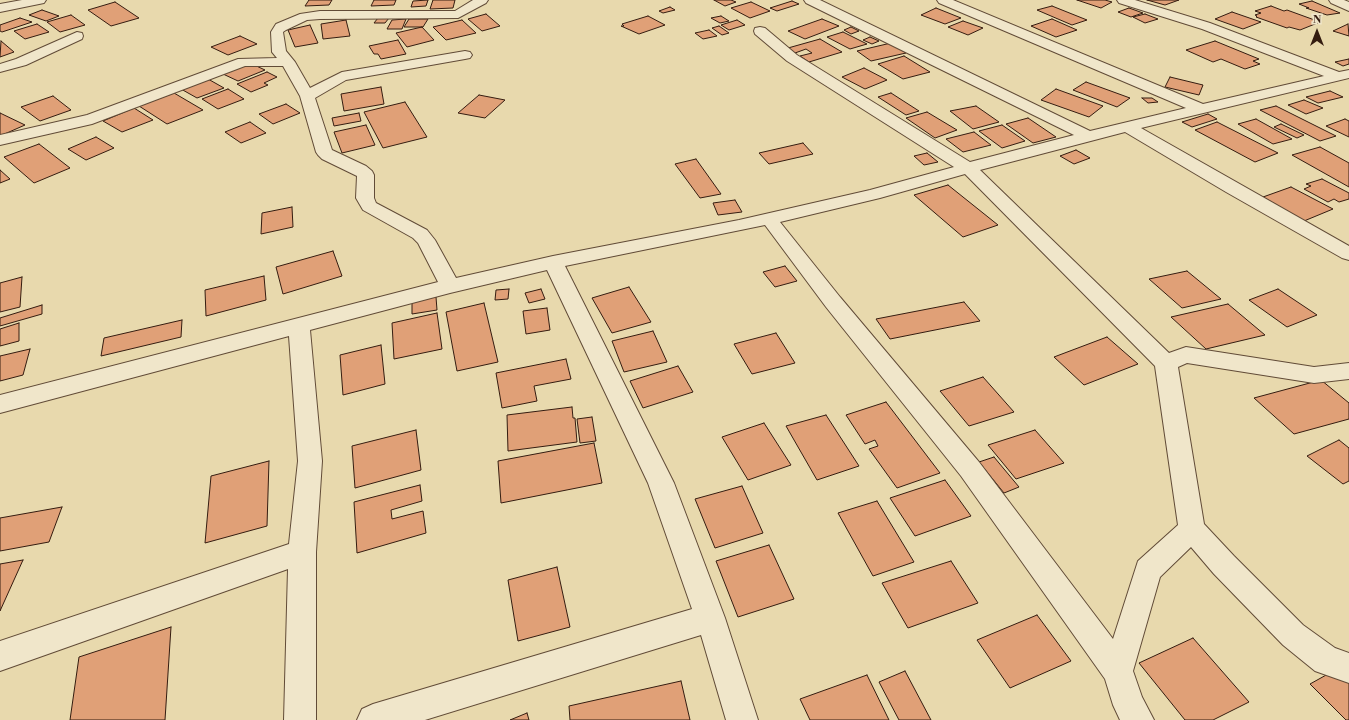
<!DOCTYPE html>
<html>
<head>
<meta charset="utf-8">
<style>
	body { margin:0 }
	#map { position:relative; width:1349px; height:720px; overflow:hidden; background:#e8d9ad; font-family:"Libre Bodoni",serif }
	canvas { display:block }
	.north { position:absolute; left:1297px; top:12px; width:40px; height:40px; -webkit-text-stroke:3px #f0e6ca; paint-order:stroke; rotate:0deg; font-size:11px; font-weight:700; line-height:16px; text-align:center; color:#341c10 }
	.north::after { content:''; display:block; margin:auto; width:14px; height:18px; background:#341c10; clip-path:polygon(50% 0,100% 100%,50% 72%,0 100%) }
</style>
</head>
<body>
<div id="map">
<canvas width="1349" height="720"></canvas>
<div class="north">N</div>
</div>
<script>
const c = document.querySelector('canvas').getContext('2d');
c.lineJoin = 'round';
function paint(path, color) {
  c.fillStyle = color;
  c.fill(path, 'evenodd');
}
function toPath(rows) {
  const path = new Path2D();
  for (const r of rows) {
    path.moveTo(r[0], r[1]);
    for (let i = 2; i < r.length; i += 2) path.lineTo(r[i], r[i + 1]);
  }
  return path;
}
function strokePath(path, color, width, dash) {
  c.strokeStyle = color;
  c.lineWidth = width;
  c.lineCap = dash ? 'butt' : 'round';
  c.setLineDash(dash || []);
  c.stroke(path);
}
const building = toPath([
	[309,0,332,0,329,5,305,6,309,0],
	[374,0,396,0,394,5,371,6,374,0],
	[428,0,426,6,411,7,413,1,428,0],
	[433,0,455,0,453,8,430,9,433,0],
	[714,0,731,0,736,2,725,6,714,0],
	[1077,0,1105,0,1112,2,1101,8,1077,0],
	[1147,0,1179,0,1165,5,1147,0],
	[792,1,799,4,777,11,770,8,792,1],
	[1312,1,1340,13,1327,15,1306,8,1309,8,1299,4,1312,1],
	[115,2,139,18,111,26,88,10,115,2],
	[751,2,770,11,750,18,731,8,751,2],
	[1052,6,1087,20,1072,25,1037,10,1052,6],
	[1271,6,1284,11,1287,10,1320,22,1300,30,1289,27,1287,28,1256,17,1257,16,1255,15,1261,13,1255,11,1271,6],
	[670,7,675,10,663,13,659,11,670,7],
	[936,8,961,18,945,24,921,15,936,8],
	[1129,8,1143,13,1131,17,1118,12,1129,8],
	[42,10,59,16,46,21,29,15,42,10],
	[1232,12,1261,22,1243,29,1215,19,1232,12],
	[486,14,500,26,482,31,468,19,486,14],
	[1145,14,1158,19,1145,23,1133,17,1145,14],
	[71,15,85,25,60,32,47,22,71,15],
	[648,16,665,25,639,34,621,26,624,26,622,24,648,16],
	[721,16,729,21,720,23,711,18,721,16],
	[20,18,32,22,2,32,0,31,0,25,20,18],
	[378,18,389,18,385,23,374,23,378,18],
	[406,19,402,29,387,29,392,20,406,19],
	[409,19,428,19,423,27,404,27,409,19],
	[822,19,839,26,805,39,788,31,822,19],
	[1052,19,1077,30,1056,37,1031,26,1052,19],
	[346,20,350,36,323,39,321,24,346,20],
	[462,20,476,33,446,40,433,27,462,20],
	[737,20,745,25,729,30,721,25,737,20],
	[963,21,983,28,968,35,948,27,963,21],
	[37,24,49,32,25,39,14,31,37,24],
	[1348,24,1349,36,1333,31,1348,24],
	[310,25,318,43,295,47,288,30,310,25],
	[719,26,729,33,722,35,712,28,719,26],
	[422,27,434,40,407,47,396,33,422,27],
	[851,27,859,31,851,34,844,30,851,27],
	[709,30,717,36,703,39,695,33,709,30],
	[843,32,867,44,850,49,827,37,843,32],
	[240,36,257,44,228,55,211,47,240,36],
	[870,37,879,41,872,44,863,40,870,37],
	[820,39,842,52,809,62,800,56,812,53,806,49,795,53,788,48,820,39],
	[398,40,406,54,381,59,378,54,374,54,369,46,398,40],
	[1,41,14,52,0,57,1,41],
	[1215,41,1259,59,1253,61,1260,64,1245,69,1221,59,1213,62,1186,50,1215,41],
	[891,43,906,53,871,61,857,51,891,43],
	[904,56,930,72,903,79,878,64,904,56],
	[1349,59,1349,64,1343,66,1335,62,1349,59],
	[250,63,265,70,238,81,223,74,250,63],
	[864,68,887,80,865,89,842,77,864,68],
	[267,72,277,77,264,83,268,85,251,92,237,84,267,72],
	[1170,77,1203,85,1199,95,1165,87,1170,77],
	[208,79,224,88,197,98,181,89,208,79],
	[1086,82,1130,98,1117,107,1073,90,1086,82],
	[381,87,384,104,344,111,341,94,381,87],
	[228,89,244,99,218,109,202,99,228,89],
	[1056,89,1103,106,1089,117,1041,100,1056,89],
	[1330,91,1343,97,1318,103,1306,97,1330,91],
	[174,93,203,110,167,124,139,106,174,93],
	[891,93,919,111,906,115,878,97,891,93],
	[479,95,505,100,485,118,458,113,479,95],
	[53,96,71,110,40,121,21,107,53,96],
	[1142,98,1152,98,1158,102,1148,103,1142,98],
	[1304,100,1323,108,1306,114,1288,105,1304,100],
	[405,102,427,137,383,148,364,112,405,102],
	[286,104,300,113,273,124,259,114,286,104],
	[976,106,999,122,973,129,950,111,976,106],
	[1276,106,1336,136,1320,141,1260,110,1276,106],
	[134,108,153,120,122,132,103,121,134,108],
	[927,112,957,130,935,138,906,118,927,112],
	[0,113,25,125,0,136,0,113],
	[359,113,361,121,334,126,332,118,359,113],
	[1208,114,1217,119,1192,127,1182,122,1208,114],
	[1028,118,1056,137,1033,143,1006,124,1028,118],
	[1256,119,1292,139,1273,144,1238,124,1256,119],
	[1345,119,1349,121,1349,137,1326,126,1345,119],
	[250,122,266,133,241,143,225,132,250,122],
	[1217,122,1278,153,1255,162,1195,130,1217,122],
	[1281,124,1304,135,1297,138,1274,127,1281,124],
	[366,125,375,145,342,153,334,132,366,125],
	[1002,125,1025,141,1002,148,979,131,1002,125],
	[974,132,991,145,963,152,946,139,974,132],
	[96,137,114,148,86,160,68,149,96,137],
	[803,143,813,154,769,164,759,153,803,143],
	[39,144,70,168,34,183,4,157,39,144],
	[1320,147,1349,163,1349,187,1292,155,1320,147],
	[1076,150,1090,158,1074,164,1060,156,1076,150],
	[927,153,938,162,924,165,914,156,927,153],
	[696,159,721,194,700,198,675,164,696,159],
	[0,170,10,179,0,183,0,170],
	[1322,179,1349,193,1349,199,1339,202,1334,199,1328,202,1304,189,1311,186,1306,184,1322,179],
	[948,185,998,225,963,237,914,195,948,185],
	[1291,187,1333,209,1304,221,1263,197,1291,187],
	[735,200,742,212,718,215,713,203,735,200],
	[292,207,293,227,261,234,262,213,292,207],
	[333,251,342,276,283,294,276,267,333,251],
	[785,266,797,281,775,287,763,272,785,266],
	[1187,271,1221,299,1182,308,1149,279,1187,271],
	[264,276,266,300,206,316,205,290,264,276],
	[22,277,20,307,0,312,0,283,22,277],
	[629,287,651,322,612,333,592,298,629,287],
	[509,289,508,299,495,300,496,290,509,289],
	[541,289,545,299,529,303,525,293,541,289],
	[1278,289,1317,315,1287,327,1249,300,1278,289],
	[436,297,437,310,412,314,412,300,436,297],
	[964,302,980,321,890,339,876,319,964,302],
	[484,303,498,362,457,371,446,312,484,303],
	[1228,304,1265,335,1206,349,1171,317,1228,304],
	[42,305,42,314,0,326,0,318,42,305],
	[547,308,550,330,526,334,523,311,547,308],
	[437,313,442,349,394,359,392,323,437,313],
	[182,320,181,337,101,356,104,338,182,320],
	[19,323,19,341,0,346,0,329,19,323],
	[653,331,667,362,624,372,612,341,653,331],
	[776,333,795,363,752,374,734,344,776,333],
	[1107,337,1138,364,1084,385,1054,357,1107,337],
	[381,345,385,384,343,395,340,355,381,345],
	[30,349,23,375,0,381,0,356,30,349],
	[566,359,571,379,534,386,537,401,502,408,496,373,566,359],
	[678,366,693,392,643,408,630,381,678,366],
	[983,377,1014,412,969,426,940,391,983,377],
	[1321,380,1349,403,1349,419,1294,434,1254,398,1321,380],
	[886,402,940,473,897,488,869,449,878,446,875,440,865,444,846,415,886,402],
	[572,407,573,418,575,418,577,442,508,451,507,415,572,407],
	[826,415,859,466,817,480,786,426,826,415],
	[592,417,596,441,580,443,577,419,592,417],
	[764,423,791,465,748,480,722,437,764,423],
	[416,430,421,470,355,488,352,446,416,430],
	[1035,430,1064,463,1016,479,988,445,1035,430],
	[1339,440,1349,448,1349,481,1343,484,1307,456,1339,440],
	[594,443,602,483,501,503,498,461,594,443],
	[994,457,1019,487,1004,493,979,462,994,457],
	[269,461,267,526,205,543,211,476,269,461],
	[945,480,971,516,915,536,890,498,945,480],
	[420,485,422,501,391,510,392,519,423,511,426,533,357,553,354,502,420,485],
	[742,486,763,533,715,548,695,499,742,486],
	[877,501,914,562,873,576,838,513,877,501],
	[62,507,49,542,0,551,0,518,62,507],
	[769,545,794,599,738,617,716,561,769,545],
	[23,560,0,611,0,564,23,560],
	[951,561,978,603,908,628,882,583,951,561],
	[557,567,570,627,518,641,508,580,557,567],
	[1037,615,1071,661,1010,688,977,640,1037,615],
	[171,627,165,720,70,720,79,657,171,627],
	[1193,638,1249,702,1213,720,1185,720,1139,663,1193,638],
	[1337,669,1349,681,1349,720,1346,720,1310,684,1337,669],
	[905,671,931,720,899,720,879,682,905,671],
	[867,675,889,720,810,720,800,699,867,675],
	[681,681,690,720,570,720,569,706,681,681],
	[527,713,529,720,510,720,527,713]
]);
paint(building, '#e0a077');
strokePath(building, '#341c10', 1);
const minor = toPath([
	[22,0,46,0,44,3,0,12,0,4,22,0],
	[473,0,488,0,486,3,458,18,320,19,307,20,286,30,283,32,286,51,295,62,310,88,342,72,465,51,470,52,472,55,470,58,465,59,346,80,315,98,332,150,366,166,372,171,374,175,374,198,376,203,427,230,435,240,456,278,553,256,739,220,870,190,954,167,787,61,755,34,754,31,755,28,760,27,765,28,797,55,970,162,1074,135,806,3,804,0,820,0,1090,131,1186,108,939,3,937,0,953,0,1203,104,1324,76,1202,29,1119,3,1117,0,1135,0,1210,23,1339,72,1349,70,1349,78,1141,128,1349,246,1349,260,1342,258,1226,192,1125,132,980,170,1169,353,1186,347,1314,367,1349,363,1349,379,1314,383,1187,363,1178,367,1204,524,1234,556,1303,625,1335,648,1349,653,1349,683,1315,671,1283,645,1214,574,1191,547,1160,577,1133,671,1142,697,1154,720,1120,720,1113,705,1105,679,961,476,826,307,765,225,565,266,674,483,725,618,758,720,726,720,701,635,425,720,357,720,362,709,373,704,692,609,648,483,547,270,450,293,310,330,322,461,316,552,316,720,284,720,288,569,0,671,0,641,289,544,298,461,289,336,0,413,0,395,438,282,418,243,413,238,363,210,356,198,357,176,322,159,318,155,316,152,300,96,283,66,245,66,92,124,0,145,0,135,87,115,238,59,277,58,272,52,271,32,276,24,300,14,320,11,455,11,473,0],
	[965,174,1155,366,1178,525,1138,561,1113,639,979,462,840,297,780,222,880,198,965,174],
	[1329,0,1344,0,1349,2,1349,11,1331,3,1329,0],
	[77,32,82,33,83,36,82,39,26,65,0,72,0,64,16,59,77,32]
]);
strokePath(minor, '#614b37', 2);
paint(minor, '#f0e6ca');
</script>
</body>
</html>
